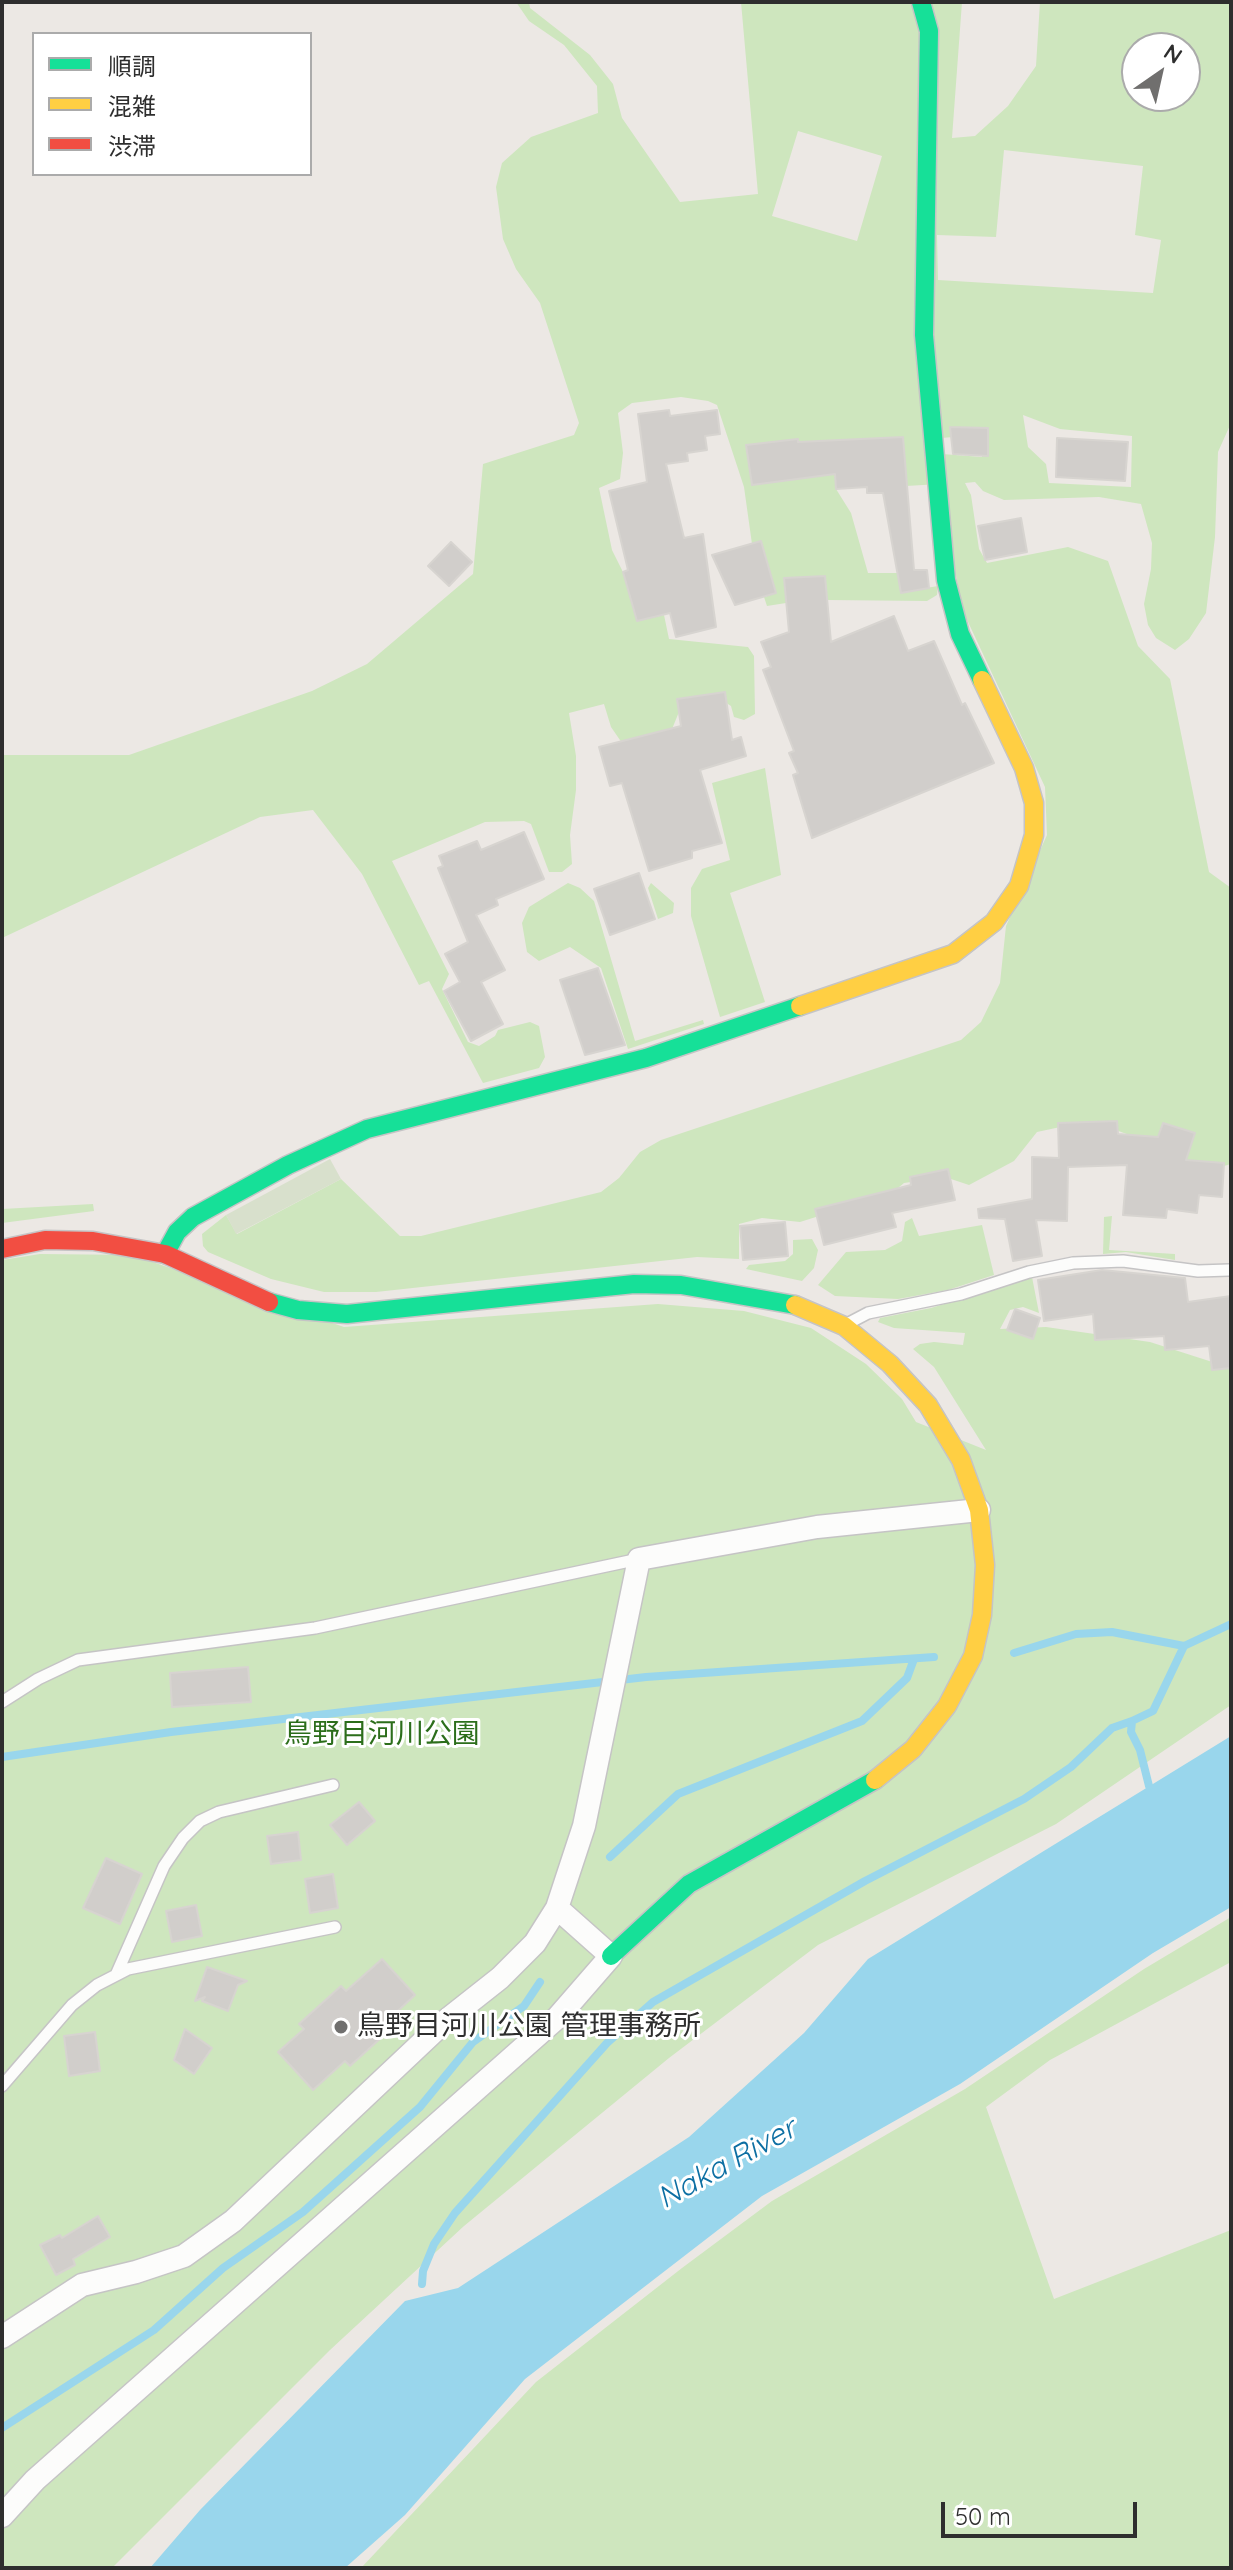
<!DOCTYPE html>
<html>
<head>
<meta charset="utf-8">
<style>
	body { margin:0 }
	#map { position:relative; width:1233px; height:2570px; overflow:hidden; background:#ece8e4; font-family:Quicksand,"Noto Sans JP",sans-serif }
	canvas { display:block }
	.frame { position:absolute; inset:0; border:4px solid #2e2e2e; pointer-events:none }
	.legend { position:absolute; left:32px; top:32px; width:280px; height:144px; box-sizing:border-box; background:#fff; border:2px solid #ababab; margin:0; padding:10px 14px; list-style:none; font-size:24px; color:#2e2e2e }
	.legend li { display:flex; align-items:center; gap:16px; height:40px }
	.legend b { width:40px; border:2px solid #ababab }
	.north { position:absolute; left:1121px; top:32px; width:80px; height:80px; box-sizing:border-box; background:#fff; border:2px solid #ababab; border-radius:50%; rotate:34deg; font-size:22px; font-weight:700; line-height:32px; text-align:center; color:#2e2e2e }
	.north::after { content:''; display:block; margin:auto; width:28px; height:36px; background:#706f6e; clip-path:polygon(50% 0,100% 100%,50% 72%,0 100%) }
	.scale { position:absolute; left:941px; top:2502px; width:196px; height:36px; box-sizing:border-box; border:4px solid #2e2e2e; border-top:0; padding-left:10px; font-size:24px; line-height:28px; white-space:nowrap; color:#2e2e2e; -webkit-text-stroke:6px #fff; paint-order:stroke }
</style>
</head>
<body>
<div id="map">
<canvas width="1233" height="2570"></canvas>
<div class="frame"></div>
<ul class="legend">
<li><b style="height:10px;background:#16e098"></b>順調</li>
<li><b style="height:10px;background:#ffcf43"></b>混雑</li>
<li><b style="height:10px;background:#f24e42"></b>渋滞</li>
</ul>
<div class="north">N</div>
<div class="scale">50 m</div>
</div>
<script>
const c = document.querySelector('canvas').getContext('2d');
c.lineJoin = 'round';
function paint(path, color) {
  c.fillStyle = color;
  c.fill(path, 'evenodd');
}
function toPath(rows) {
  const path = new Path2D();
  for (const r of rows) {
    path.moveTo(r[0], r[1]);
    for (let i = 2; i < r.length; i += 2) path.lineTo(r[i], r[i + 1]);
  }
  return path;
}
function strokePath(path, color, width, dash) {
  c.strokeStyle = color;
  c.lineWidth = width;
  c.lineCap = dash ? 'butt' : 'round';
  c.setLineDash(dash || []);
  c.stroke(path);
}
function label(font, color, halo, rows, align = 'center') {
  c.font = font + ' Quicksand,"Noto Sans JP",sans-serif';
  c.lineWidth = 6;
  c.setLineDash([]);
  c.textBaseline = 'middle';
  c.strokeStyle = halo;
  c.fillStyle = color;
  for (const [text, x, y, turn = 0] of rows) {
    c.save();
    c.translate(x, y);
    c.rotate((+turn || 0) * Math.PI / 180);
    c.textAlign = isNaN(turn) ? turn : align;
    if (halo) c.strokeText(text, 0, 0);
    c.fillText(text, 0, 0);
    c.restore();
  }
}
paint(toPath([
	[516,2,529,2,530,8,590,55,613,84,622,118,680,202,758,194,741,2,962,2,952,138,975,136,1008,106,1036,66,1040,2,1231,2,1231,423,1218,452,1215,537,1206,613,1189,639,1175,650,1156,638,1148,625,1144,604,1151,569,1152,543,1141,504,1099,497,1004,500,983,491,975,482,965,483,971,495,979,549,987,563,1068,547,1108,561,1138,646,1170,679,1209,872,1231,888,1231,1164,1217,1168,1189,1166,1167,1149,1105,1126,1065,1126,1037,1132,1014,1161,969,1185,945,1177,904,1183,892,1193,800,1222,762,1218,739,1224,739,1259,697,1257,376,1292,324,1292,271,1279,208,1252,203,1246,202,1234,226,1215,237,1234,341,1179,400,1236,421,1236,601,1192,619,1178,640,1152,661,1140,961,1040,981,1022,1000,983,1006,926,1047,835,1045,787,962,609,940,484,906,486,832,445,836,489,851,513,868,573,898,573,902,592,938,586,937,595,927,601,827,600,824,576,785,579,786,603,767,606,764,597,776,593,761,542,752,544,744,487,717,405,708,401,681,397,632,403,618,413,623,453,620,479,599,488,612,550,623,572,637,621,664,615,669,639,748,647,754,656,755,714,744,720,734,717,731,706,714,695,683,702,670,734,622,743,611,727,604,704,569,713,576,756,576,790,570,835,572,864,562,872,549,872,531,824,524,821,485,822,392,861,449,974,442,989,468,1042,479,1046,495,1036,498,1030,530,1022,539,1026,545,1057,539,1068,483,1083,429,981,419,985,362,874,313,810,260,817,2,938,2,755,129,755,312,691,367,664,473,574,483,464,574,435,579,423,540,303,516,269,503,239,496,187,502,163,531,137,598,113,597,86,564,45,529,21],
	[1137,48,1185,48,1185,96,1137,96],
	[798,131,882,156,857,241,772,216],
	[1004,150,1143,166,1135,235,1161,240,1153,293,938,280,937,235,996,237],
	[1023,415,1060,429,1132,436,1131,487,1049,483,1046,464,1028,447],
	[984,434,982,457,942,454,942,438],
	[765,768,781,875,730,893,765,1002,720,1017,691,916,691,888,702,869,730,860,712,783],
	[568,883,580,888,594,901,635,1041,703,1020,704,1024,628,1049,601,968,570,947,539,961,527,952,522,923,529,907],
	[651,883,674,903,673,913,658,919,648,888],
	[93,1204,94,1211,2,1223,2,1209],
	[1112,1216,1109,1250,1175,1254,1175,1260,1126,1252,1103,1254,1104,1217],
	[912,1218,919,1236,982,1225,994,1275,948,1290,898,1299,835,1296,818,1285,846,1252,885,1250,902,1241,905,1222],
	[812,1239,818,1250,814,1268,802,1281,746,1269,749,1265,785,1261,793,1254,793,1240],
	[40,1254,132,1255,344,1327,658,1304,744,1311,811,1328,866,1364,902,1399,916,1422,986,1450,934,1367,913,1349,920,1344,934,1342,963,1345,965,1333,894,1328,878,1322,880,1318,931,1308,1032,1277,1039,1313,1023,1307,1010,1310,1000,1329,1046,1327,1150,1342,1231,1368,1231,1705,1056,1824,818,1945,669,2058,464,2226,330,2350,112,2568,2,2568,2,1260],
	[1231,1917,1231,1962,1050,2060,986,2107,1054,2299,1231,2230,1231,2568,361,2568,536,2382,682,2268,772,2201,965,2089,1144,1969]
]), '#cee6be');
paint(toPath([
	[330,1159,341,1179,236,1234,226,1215]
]), '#d8e0cc');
paint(toPath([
	[1231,1736,1231,1907,1153,1953,960,2084,762,2196,525,2379,405,2515,345,2568,150,2568,200,2510,405,2301,458,2288,689,2137,804,2033,868,1959]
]), '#99d6ec');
strokePath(toPath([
	[1014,1653,1076,1634,1112,1632,1184,1646],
	[2,1757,171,1732,646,1677,934,1657],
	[1149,1786,1140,1750,1131,1732,1132,1721,1153,1711,1184,1646,1231,1624],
	[610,1857,678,1794,862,1721,907,1678,914,1659],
	[422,2284,423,2271,434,2244,455,2213,607,2043,653,2002,865,1881,1024,1799,1071,1767,1112,1728,1132,1721],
	[2,2428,154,2330,223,2268,303,2212,420,2107,473,2042,524,2006,540,1982]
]), '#99d6ec', 8);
const building = toPath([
	[669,410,670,416,717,410,720,434,705,436,707,450,687,453,688,461,666,464,684,538,703,534,716,627,676,637,670,613,637,621,623,572,628,570,609,491,647,482,638,414,669,410],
	[950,427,988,428,988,456,953,454,950,427],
	[903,437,914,570,927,570,929,588,901,593,883,493,867,493,867,487,836,489,835,474,752,485,746,445,798,439,798,442,903,437],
	[1057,438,1128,442,1125,481,1056,477,1057,438],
	[1021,518,1027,552,985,560,978,526,1021,518],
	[761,541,776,593,735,605,712,555,761,541],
	[451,542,472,562,449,586,428,566,451,542],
	[825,576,831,642,894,616,908,651,934,641,962,705,965,703,994,763,812,838,793,775,798,773,789,753,794,751,763,670,771,667,761,642,789,632,784,578,825,576],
	[725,692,732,740,741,737,746,756,700,770,722,843,692,851,692,858,649,871,622,783,610,786,599,747,681,726,677,699,725,692],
	[524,832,544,879,496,899,498,905,476,915,505,970,481,982,503,1024,471,1041,444,991,460,982,445,954,468,942,438,868,443,866,439,856,477,841,481,850,524,832],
	[639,873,655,919,610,935,594,889,639,873],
	[598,968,625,1045,585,1055,560,980,598,968],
	[1117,1121,1118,1134,1158,1137,1163,1123,1195,1133,1186,1160,1224,1163,1222,1197,1199,1195,1197,1213,1167,1209,1166,1218,1123,1215,1127,1165,1068,1167,1067,1221,1036,1220,1042,1256,1013,1261,1005,1219,979,1218,978,1209,1032,1199,1032,1157,1059,1158,1058,1123,1117,1121],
	[948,1169,955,1200,892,1213,896,1227,824,1245,815,1209,911,1185,910,1177,948,1169],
	[785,1222,788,1256,743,1260,740,1226,785,1222],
	[1102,1270,1185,1278,1188,1302,1231,1296,1231,1368,1212,1370,1209,1346,1165,1350,1164,1336,1095,1340,1093,1314,1044,1321,1038,1280,1102,1270],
	[1015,1309,1040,1318,1033,1339,1007,1330,1015,1309],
	[248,1667,251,1702,172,1707,170,1673,248,1667],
	[359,1802,375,1821,347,1845,330,1825,359,1802],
	[298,1832,301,1860,271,1864,267,1836,298,1832],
	[106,1858,142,1874,120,1924,83,1908,106,1858],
	[333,1874,338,1908,310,1913,305,1879,333,1874],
	[196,1905,202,1936,172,1942,166,1911,196,1905],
	[382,1959,415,1995,376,2031,382,2037,350,2066,345,2061,313,2090,278,2052,304,2029,299,2024,341,1986,346,1991,382,1959],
	[207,1967,247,1981,238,1985,228,2011,202,2001,205,1997,195,2001,207,1967],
	[185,2029,212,2048,194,2074,174,2060,185,2029],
	[95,2032,100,2071,69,2076,64,2036,95,2032],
	[98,2216,110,2237,73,2259,75,2265,56,2275,40,2245,60,2235,62,2238,98,2216]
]);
paint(building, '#d1cecb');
strokePath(building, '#d7d4d0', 2);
const lane = toPath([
	[847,1324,868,1313,961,1294,1029,1272,1073,1263,1123,1261,1198,1271,1229,1270],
	[2,1702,38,1679,78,1660,315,1628,639,1559],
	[116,1975,164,1866,183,1838,200,1821,219,1812,333,1785],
	[2,2086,72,2005,97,1985,128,1969,335,1927]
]);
const street = toPath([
	[557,1908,584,1826,639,1559,817,1527,979,1510],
	[2,2337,82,2285,136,2272,184,2256,233,2221,443,2023,500,1978,535,1943,557,1908,611,1956,558,2017,35,2480,2,2516]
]);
const fast = toPath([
	[921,2,929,31,924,335,946,580,960,634,982,680],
	[165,1254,177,1232,193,1217,288,1165,367,1129,646,1058,800,1006],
	[269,1302,298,1310,347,1314,634,1284,681,1285,795,1305],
	[611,1956,689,1884,875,1780]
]);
const slow = toPath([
	[800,1006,953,954,994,922,1019,886,1034,835,1034,803,1024,768,982,680],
	[795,1305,844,1326,890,1364,928,1405,961,1460,979,1510,985,1565,982,1615,973,1656,947,1706,913,1749,875,1780]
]);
const jam = toPath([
	[2,1249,45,1240,93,1241,165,1254,269,1302]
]);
strokePath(lane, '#c5c4c5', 14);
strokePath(street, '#c5c4c5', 25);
strokePath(fast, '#c5c4c5', 21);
strokePath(slow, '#c5c4c5', 21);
strokePath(jam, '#c5c4c5', 21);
strokePath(lane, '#fcfcfb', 11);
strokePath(street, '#fcfcfb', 22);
strokePath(fast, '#16e098', 18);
strokePath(slow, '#ffcf43', 18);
strokePath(jam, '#f24e42', 18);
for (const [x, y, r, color] of [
	[341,2027,8,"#706f6e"]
]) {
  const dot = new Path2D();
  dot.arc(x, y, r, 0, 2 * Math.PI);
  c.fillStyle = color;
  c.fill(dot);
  strokePath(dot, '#fff', 3);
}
label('28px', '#2c6e1b', '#fff', [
	["鳥野目河川公園",382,1735]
]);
label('28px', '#2e2e2e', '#fff', [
	["鳥野目河川公園 管理事務所",357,2027]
], 'left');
label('italic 30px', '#0d6fa3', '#fff', [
	["Naka River",727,2164,-29]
]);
</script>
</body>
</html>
